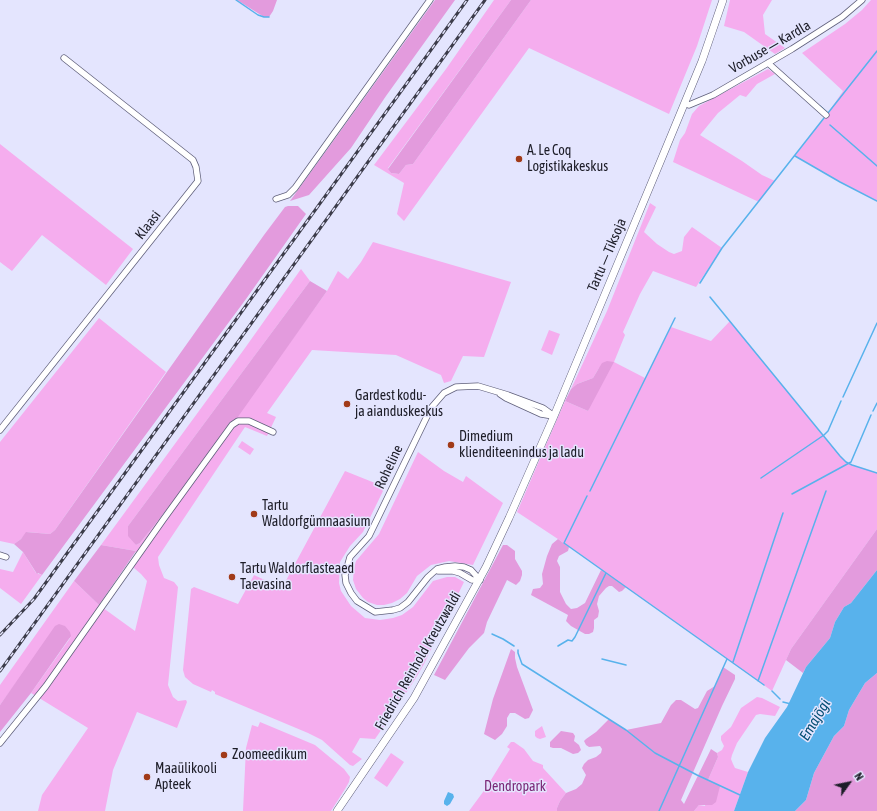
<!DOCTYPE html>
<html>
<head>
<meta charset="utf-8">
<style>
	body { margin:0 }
	#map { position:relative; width:877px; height:811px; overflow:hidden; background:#e4e5fe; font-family:"Asap Condensed",sans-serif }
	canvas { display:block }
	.north { position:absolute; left:829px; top:763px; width:40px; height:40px; -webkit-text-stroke:3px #e4e5fe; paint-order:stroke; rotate:57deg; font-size:11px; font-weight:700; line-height:16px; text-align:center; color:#1d1d28 }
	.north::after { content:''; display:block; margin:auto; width:14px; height:18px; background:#1d1d28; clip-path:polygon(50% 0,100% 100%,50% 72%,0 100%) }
</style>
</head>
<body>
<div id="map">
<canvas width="877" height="811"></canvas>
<div class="north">N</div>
</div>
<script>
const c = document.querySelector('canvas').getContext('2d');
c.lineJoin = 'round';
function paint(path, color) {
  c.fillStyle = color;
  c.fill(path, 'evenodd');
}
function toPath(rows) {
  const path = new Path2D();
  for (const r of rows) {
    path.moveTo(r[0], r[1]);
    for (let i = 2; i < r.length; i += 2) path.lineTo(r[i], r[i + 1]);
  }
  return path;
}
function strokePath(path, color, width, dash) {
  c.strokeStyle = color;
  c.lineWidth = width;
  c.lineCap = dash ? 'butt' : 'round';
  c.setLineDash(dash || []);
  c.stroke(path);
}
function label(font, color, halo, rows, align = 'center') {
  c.font = font + ' "Asap Condensed",sans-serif';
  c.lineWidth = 3;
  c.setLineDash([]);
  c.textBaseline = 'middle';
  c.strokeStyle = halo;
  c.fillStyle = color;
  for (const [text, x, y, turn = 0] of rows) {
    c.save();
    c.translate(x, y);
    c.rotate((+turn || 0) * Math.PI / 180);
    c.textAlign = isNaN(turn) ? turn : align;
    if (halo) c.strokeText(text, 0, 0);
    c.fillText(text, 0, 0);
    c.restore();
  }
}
paint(toPath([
	[494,0,511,0,388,168,391,173,399,174,406,165,413,164,531,0,712,0,697,46,669,114,529,48,404,221,397,214,404,183,374,165,446,69],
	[730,0,772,0,763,15,765,34,785,48,775,54,744,32,724,26],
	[871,0,877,0,877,201,840,182,795,156,828,113,843,91,802,53,845,24,862,10],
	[768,69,775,74,757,84,746,97,740,95,718,113,700,135,742,161,762,175,775,181,759,202,673,162,680,140,685,133,692,114,699,106],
	[0,144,133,249,106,285,42,235,12,271,0,262],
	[650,203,656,207,644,232,657,244,669,252,674,254,682,251,684,237,692,227,722,248,696,287,653,271,640,294,623,332,625,335,614,362,645,378,671,327,711,341,730,321,840,456,846,462,852,465,877,473,877,529,791,649,772,691,564,543,517,512,565,401,588,411,599,368,593,378,577,384,571,389,607,311],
	[373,242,511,282,484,357,463,356,451,381,444,383,441,375,396,355,312,350,267,413,276,417,267,436,245,427,158,557,159,565,164,578,174,582,178,587,168,685,173,697,178,701,186,700,187,702,177,728,137,712,113,770,105,811,38,811,42,795,88,728,31,693,71,637,16,683,0,705,0,685,74,581,99,605,135,631,147,581,141,574,134,568,136,551,101,545,245,348,301,269,310,281,128,526,136,545,140,543,189,482,327,291,338,271,348,279,361,262],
	[99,318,166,372,55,530,50,534,27,532,21,539,14,544,0,541,0,442],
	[549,330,560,334,552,355,541,350],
	[242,441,254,449,250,455,238,447],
	[418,452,444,471,463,482,466,476,503,503,473,565,449,561,431,565,417,576,407,593,400,599,392,603,384,605,377,605,368,602,363,598,356,589,353,580,354,568,356,561,379,534],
	[345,471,380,485,383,491,363,532,350,546,340,562,339,583,341,591,351,606,365,618,380,620,393,618,402,615,413,607,433,581,447,577,455,577,464,582,424,664,417,676,397,707,375,739,360,738,352,752,362,759,353,766,350,765,322,740,308,733,215,694,215,692,212,690,211,692,193,684,185,677,183,670,191,589,194,587,238,604,254,575,282,588],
	[23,552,36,573,42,575,21,604,0,588,0,569,13,572],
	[757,697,762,698,780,707,775,716,760,714,756,715,737,743,732,755,731,759,733,764,735,768,748,772,734,811,694,811,699,805,705,806,708,780,718,757,717,753,722,750,724,746,721,740,721,736,731,727,741,708],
	[260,722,315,745,344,769,350,777,349,782,345,789,331,811,243,811,246,748,252,725,258,727],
	[542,726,546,737,540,739,537,738,535,736,535,731],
	[511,742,514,742,524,749,533,761,543,765,543,768,566,793,560,801,557,808,557,811,469,811,486,788,510,749,507,747],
	[391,753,404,762,387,787,374,778]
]), '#f5adee');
paint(toPath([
	[237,0,277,0,273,11,269,17,264,17],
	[435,0,455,0,386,96,351,148,309,195,290,201],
	[511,0,531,0,413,164,406,165,399,174,391,173,388,169],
	[288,206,298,206,306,214,246,299,42,575,38,573,37,574,23,552,14,544,21,539,26,532,50,534,55,530,264,235,285,207],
	[310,281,327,291,235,421,189,482,140,543,136,545,128,536,128,526],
	[607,361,614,362,588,411,565,401,571,389,577,384,593,378,602,363],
	[877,529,877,570,851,603,844,607,835,622,830,638,806,667,803,673,786,660,791,649],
	[558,539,569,547,568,551,559,556,557,561,560,567,560,592,566,604,571,609,577,608,585,603,601,570,626,587,622,591,619,592,612,586,609,586,606,588,599,596,597,604,599,611,598,617,594,620,594,628,593,632,589,634,585,634,571,626,566,621,568,615,531,595,533,589,540,588,543,584,542,574,547,556,552,544],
	[101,545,136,551,99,605,74,581],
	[503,545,507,545,515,551,515,559,522,571,522,575,520,581,516,585,507,580,487,622,484,633,469,648,445,680,434,675],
	[59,624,65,626,70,632,71,636,31,693,0,732,0,705,55,626],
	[511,649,515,652,515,658,517,667,533,710,529,718,525,719,515,713,510,713,507,718,507,726,502,734,495,740,484,734,493,699],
	[723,667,735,675,735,679,722,706,681,800,684,804,711,749,717,753,718,757,708,780,720,786,716,802,712,805,699,805,694,811,557,811,557,808,560,801,566,793,576,789,582,784,586,775,582,768,584,764,588,760,596,757,601,753,602,749,600,746,589,747,586,745,584,741,586,739,596,732,609,719,626,730,661,723,671,705,676,700,681,700,695,709,698,708,707,691,715,686],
	[877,673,877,811,795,811,806,800,814,773,834,736,844,726,849,710,865,683],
	[561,731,573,733,575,736,574,741,579,745,581,750,578,753,573,754,561,748,553,748,550,747,550,742]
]), '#e39bdd');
paint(toPath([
	[877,570,877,673,865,683,849,710,844,726,834,736,814,773,806,800,795,811,734,811,748,772,765,738,787,707,806,667,830,638,835,622,844,607,851,603],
	[448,792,453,794,454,797,450,804,447,806,444,804,444,801]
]), '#58b2ec');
strokePath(toPath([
	[236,0,258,15,264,17,269,17],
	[820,106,828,113,877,51],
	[830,125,877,166],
	[795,156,840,182,877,201],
	[700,283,722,248,824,118],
	[710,297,840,456,846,462,852,465,877,473],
	[843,397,877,323],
	[873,411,877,403],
	[761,478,824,435,828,431,841,401],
	[590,491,675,318],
	[792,494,851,462,871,415],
	[587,496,564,543,764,685],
	[492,634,503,639,514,646],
	[558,646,568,640,572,641,575,637,606,573],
	[518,650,518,653,522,664,626,730,655,753,697,775,740,795],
	[602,659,626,665],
	[733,662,783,513],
	[758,681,826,491],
	[772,691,780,699],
	[783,702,791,704],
	[659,811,727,659]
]), '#58b2ec', 1.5);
const minor = toPath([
	[768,63,826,115],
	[685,103,689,105,713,95,792,49,842,17,862,0],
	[276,199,288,195,295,188,430,0],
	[500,394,506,398,541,414,553,416],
	[0,430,198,181,196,167,193,160,64,58],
	[0,555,6,557],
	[438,571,453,571,460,573,472,580,480,580],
	[480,580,471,570,464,567,455,566,445,567,437,569,428,577,408,602,400,608,393,610,375,612,357,601,351,593,346,583,345,575,350,557,369,536,431,408,444,393,456,387,478,386,508,395,543,408,554,416],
	[0,743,46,686,163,520,232,425,238,421,249,421,273,432]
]);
const major = toPath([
	[337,811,414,698,486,567,509,518,554,416,661,160,702,61,723,0]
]);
strokePath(minor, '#60607b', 7);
strokePath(major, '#60607b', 8);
strokePath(minor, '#fff', 5.5);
strokePath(major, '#fff', 7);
const rail = toPath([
	[0,635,34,599,467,0],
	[0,671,485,0]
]);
strokePath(rail, '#3c3c4a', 3);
strokePath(rail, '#e4e5fe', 1.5, [4.5]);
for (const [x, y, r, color] of [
	[519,159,4,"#a13a18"],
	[347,404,4,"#a13a18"],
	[451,445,4,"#a13a18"],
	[254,514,4,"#a13a18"],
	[232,577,4,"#a13a18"],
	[224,755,4,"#a13a18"],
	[147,777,4,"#a13a18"]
]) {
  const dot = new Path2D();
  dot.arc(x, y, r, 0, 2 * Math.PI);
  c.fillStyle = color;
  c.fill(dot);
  strokePath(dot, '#e4e5fe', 1.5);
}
label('14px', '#1d1d28', '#e4e5fe', [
	["Vorbuse — Kardla",770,47,-30],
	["Klaasi",148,225,-52],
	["Tartu — Tiksoja",607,255,-67],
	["Roheline",389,467,-65],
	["Friedrich Reinhold Kreutzwaldi",418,661,-60]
]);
label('14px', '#1d1d28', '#e4e5fe', [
	["A. Le Coq",527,151],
	["Logistikakeskus",527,167],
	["Gardest kodu-",355,396],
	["ja aianduskeskus",355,412],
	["Dimedium",459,437],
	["klienditeenindus ja ladu",459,453],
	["Tartu",262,506],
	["Waldorfgümnaasium",262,522],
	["Tartu Waldorflasteaed",240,569],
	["Taevasina",240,585],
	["Zoomeedikum",232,755],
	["Maaülikooli",155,769],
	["Apteek",155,785]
], 'left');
label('14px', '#7b2877', '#e4e5fe', [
	["Dendropark",515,787]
]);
label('italic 15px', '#044e74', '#e4e5fe', [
	["Emajõgi",815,720,-59]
]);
</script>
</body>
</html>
